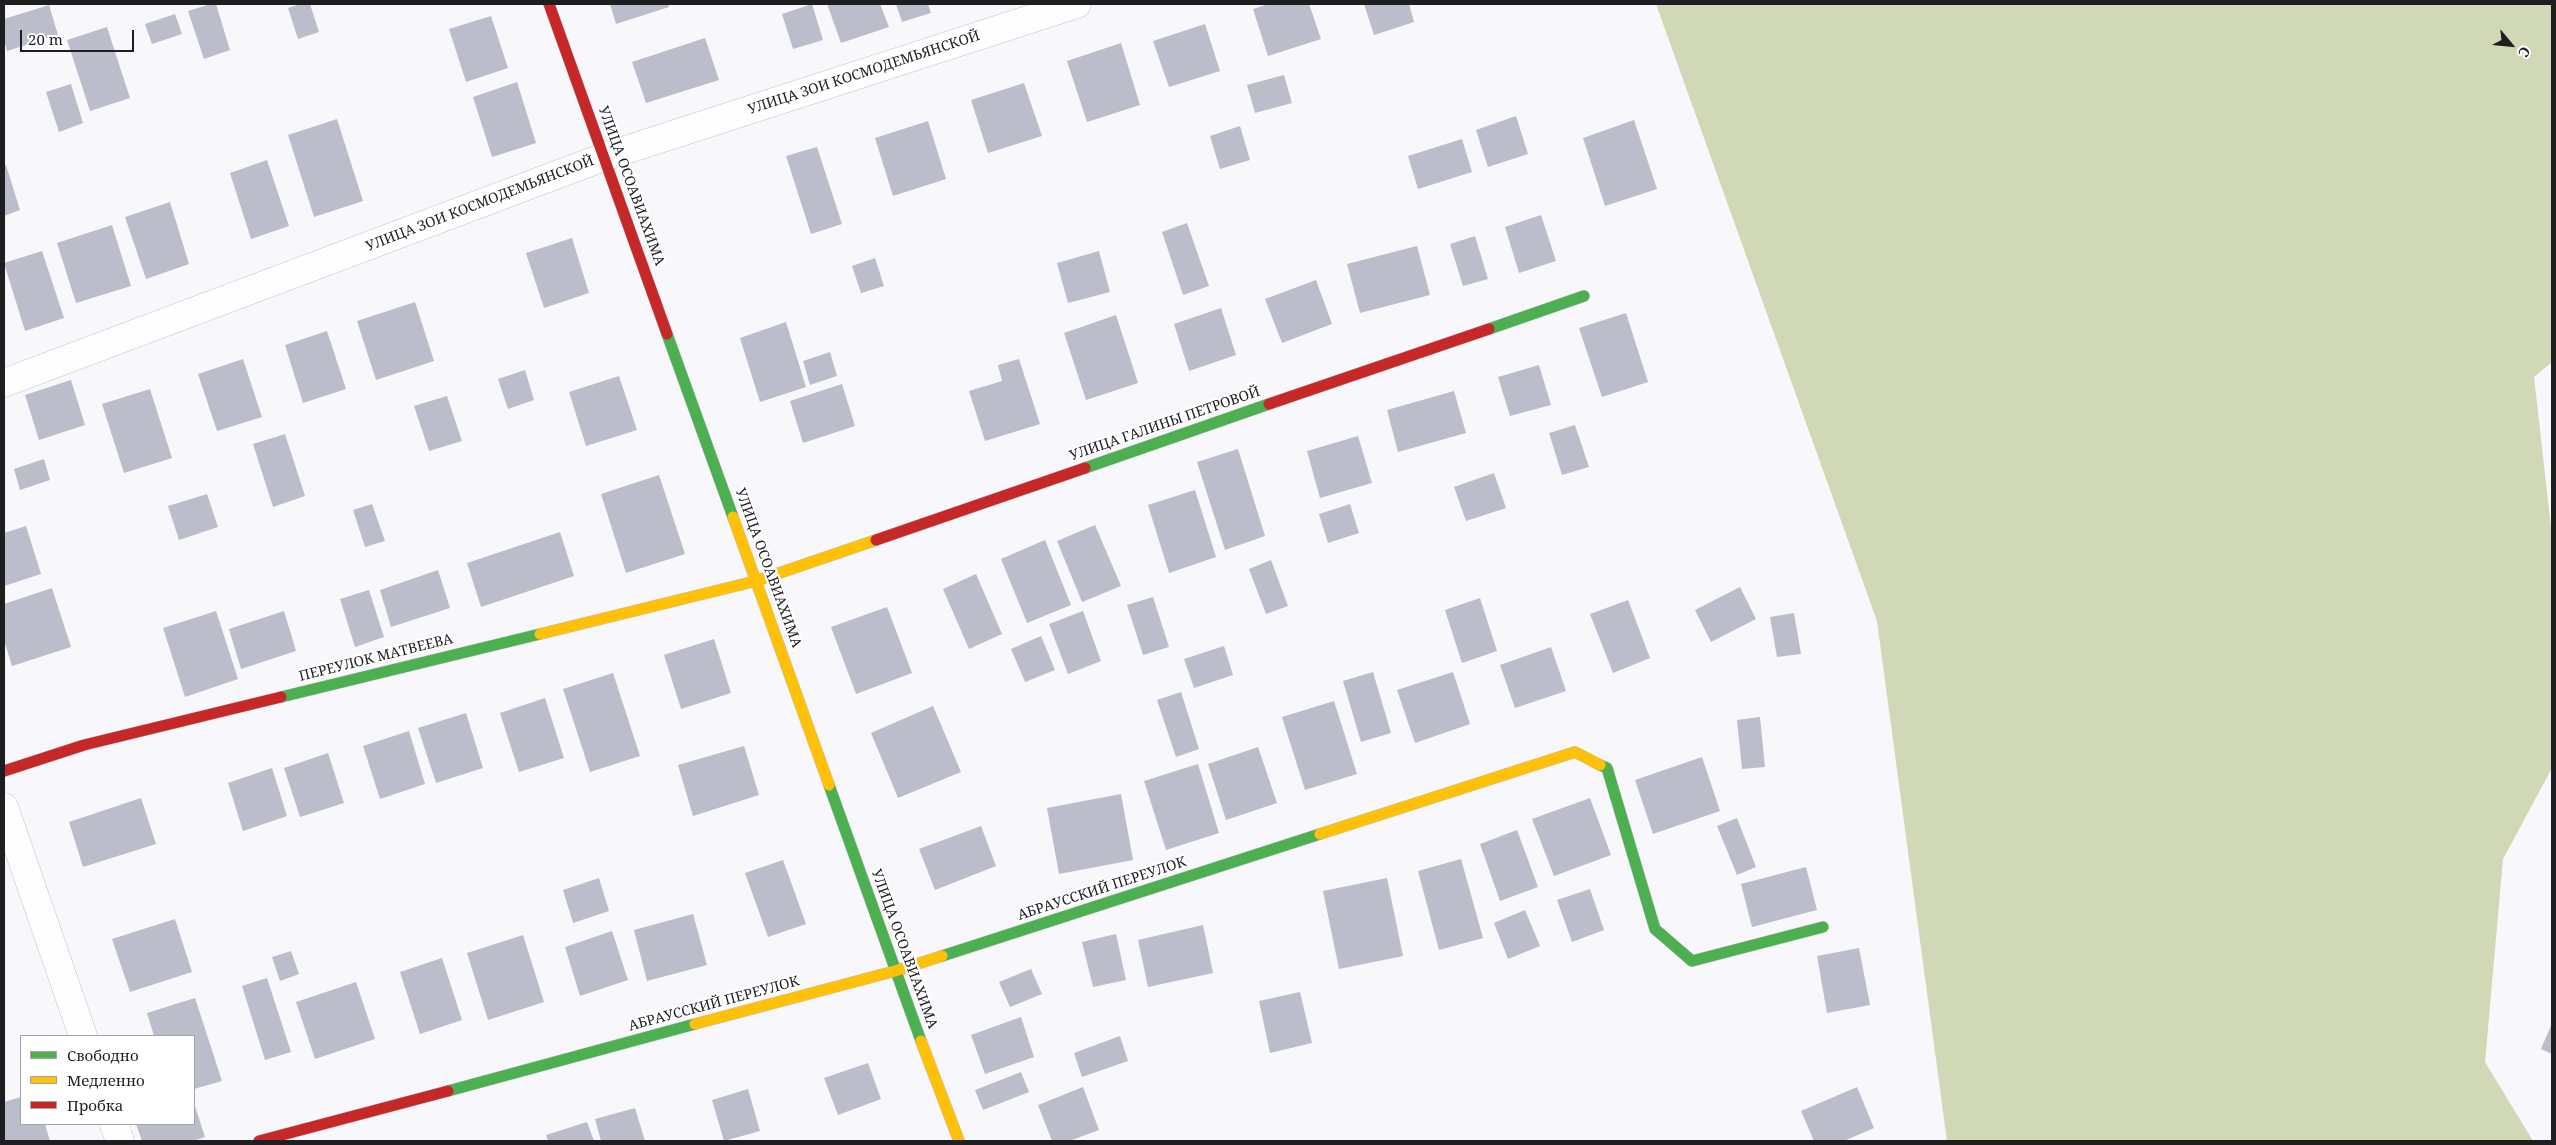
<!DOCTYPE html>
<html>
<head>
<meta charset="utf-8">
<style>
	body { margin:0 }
	#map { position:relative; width:2556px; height:1145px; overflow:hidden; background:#f7f7fc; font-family:"Noto Serif",serif }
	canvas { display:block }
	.frame { position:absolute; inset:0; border:5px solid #1e1e21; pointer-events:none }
	.legend { position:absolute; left:20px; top:1035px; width:175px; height:90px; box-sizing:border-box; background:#fff; border:1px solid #a5a5a6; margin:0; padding:6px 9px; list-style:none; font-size:15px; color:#1e1e21 }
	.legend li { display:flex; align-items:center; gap:10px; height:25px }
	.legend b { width:25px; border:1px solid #a5a5a6 }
	.north { position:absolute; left:2486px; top:20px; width:50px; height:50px; -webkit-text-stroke:4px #fff; paint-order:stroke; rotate:118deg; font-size:14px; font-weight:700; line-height:20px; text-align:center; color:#1e1e21 }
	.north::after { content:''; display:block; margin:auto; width:18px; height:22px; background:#1e1e21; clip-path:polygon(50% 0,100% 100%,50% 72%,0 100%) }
	.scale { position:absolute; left:20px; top:30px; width:114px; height:22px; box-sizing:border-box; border:2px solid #1e1e21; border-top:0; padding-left:6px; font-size:15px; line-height:18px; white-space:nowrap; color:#1e1e21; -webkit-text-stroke:4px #fff; paint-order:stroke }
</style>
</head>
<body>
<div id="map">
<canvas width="2556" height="1145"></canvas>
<div class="frame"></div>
<ul class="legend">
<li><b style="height:6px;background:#4caf50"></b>Свободно</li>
<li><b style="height:6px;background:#ffc107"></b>Медленно</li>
<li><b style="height:6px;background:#c62828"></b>Пробка</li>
</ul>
<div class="north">С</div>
<div class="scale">20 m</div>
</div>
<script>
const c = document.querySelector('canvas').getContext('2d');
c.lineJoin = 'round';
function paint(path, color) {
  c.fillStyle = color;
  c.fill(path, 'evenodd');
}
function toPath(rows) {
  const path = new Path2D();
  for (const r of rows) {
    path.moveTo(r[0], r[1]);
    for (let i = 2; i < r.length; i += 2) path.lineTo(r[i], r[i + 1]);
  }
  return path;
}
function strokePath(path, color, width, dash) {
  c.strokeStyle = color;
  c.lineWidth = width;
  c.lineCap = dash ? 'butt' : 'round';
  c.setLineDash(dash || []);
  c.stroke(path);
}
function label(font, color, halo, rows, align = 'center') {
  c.font = font + ' "Noto Serif",serif';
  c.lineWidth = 4.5;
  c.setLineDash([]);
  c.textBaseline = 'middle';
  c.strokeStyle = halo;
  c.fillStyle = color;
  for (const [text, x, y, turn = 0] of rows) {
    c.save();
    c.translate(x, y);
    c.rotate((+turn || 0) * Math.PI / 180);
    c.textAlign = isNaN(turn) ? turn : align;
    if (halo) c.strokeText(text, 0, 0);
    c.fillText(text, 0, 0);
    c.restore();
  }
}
paint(toPath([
	[1656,4,2552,4,2552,362,2534,377,2552,537,2552,768,2503,859,2485,1062,2533,1141,1947,1141,1877,621]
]), '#d0d8b5');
paint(toPath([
	[211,4,216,4,230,50,204,59,188,11],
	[301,4,310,4,319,32,298,39,288,8],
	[610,4,668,4,669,7,616,24],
	[812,4,823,40,793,49,782,14],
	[827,4,880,4,889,27,841,43],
	[896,4,928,4,931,13,902,22],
	[1269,4,1309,4,1321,39,1268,56,1253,9],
	[1364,4,1409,4,1414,22,1374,35],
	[49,5,58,35,7,51,4,40,4,19],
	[175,14,182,34,152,44,145,24],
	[491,16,508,68,466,82,449,29],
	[1205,24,1220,71,1169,87,1153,41],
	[107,27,130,98,90,111,67,40],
	[705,38,719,80,646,103,632,62],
	[1121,43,1140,105,1087,122,1067,61],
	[1284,75,1292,103,1255,113,1247,85],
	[517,82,536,143,492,157,473,97],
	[1024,83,1042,136,988,153,971,100],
	[71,84,83,123,59,132,46,92],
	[1516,116,1528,154,1488,167,1476,130],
	[337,119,363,201,314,217,288,135],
	[1634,120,1657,189,1605,206,1583,138],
	[928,121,946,179,893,196,875,138],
	[1240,126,1250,160,1220,169,1210,136],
	[1462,139,1472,172,1418,189,1408,156],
	[817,147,842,224,811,234,786,156],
	[267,160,289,226,251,239,230,173],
	[6,165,20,210,4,216,4,166],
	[170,202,189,264,146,279,125,217],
	[1541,215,1556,261,1519,273,1505,227],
	[1187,223,1209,286,1183,295,1162,232],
	[112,225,131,286,76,303,57,243],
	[1475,236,1488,279,1463,286,1450,244],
	[572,238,589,293,544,308,526,253],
	[1417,246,1430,295,1360,313,1347,264],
	[42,251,64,318,25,331,4,263],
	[1099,251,1110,292,1068,303,1057,263],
	[875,258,884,286,861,293,852,266],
	[1316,280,1332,324,1282,343,1265,299],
	[415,302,434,361,376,380,357,321],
	[1221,308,1236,355,1189,371,1174,324],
	[1626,313,1648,382,1602,397,1579,328],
	[1116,315,1138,383,1086,400,1064,333],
	[786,322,806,387,760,402,740,338],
	[327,331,346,389,303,403,285,345],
	[830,352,837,376,810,385,803,361],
	[243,359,262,417,217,431,198,374],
	[1019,359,1040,424,985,441,969,391,1002,381,998,365],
	[1539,365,1551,405,1510,416,1498,377],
	[525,370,534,400,508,409,498,379],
	[619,376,637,430,586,446,569,392],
	[71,380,85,425,39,440,25,395],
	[842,384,855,426,803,443,790,401],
	[150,389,172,458,124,473,102,404],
	[1454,391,1466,433,1398,452,1387,410],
	[447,396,462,441,429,451,414,406],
	[1575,425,1589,467,1562,475,1549,433],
	[285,434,305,496,273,507,253,444],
	[1358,436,1372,483,1320,498,1307,451],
	[1238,449,1265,536,1225,550,1197,462],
	[44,459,50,480,20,490,14,469],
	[1494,473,1506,508,1466,521,1454,487],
	[659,475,685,554,626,573,601,494],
	[1195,490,1216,557,1169,573,1148,505],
	[207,494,218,527,179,540,168,506],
	[372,504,385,541,365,547,353,510],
	[1350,504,1359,533,1328,543,1319,514],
	[1095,525,1121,586,1082,602,1057,541],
	[26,526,41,574,4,586,4,533],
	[560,532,574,576,481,607,467,563],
	[1045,540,1071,605,1027,623,1001,559],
	[1271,560,1288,606,1266,614,1249,569],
	[438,570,450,608,391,627,380,590],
	[976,574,1002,634,969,649,943,589],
	[1740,587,1756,619,1711,642,1695,610],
	[52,588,71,647,12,666,4,640,4,604],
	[369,590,384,637,355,647,340,599],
	[1153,597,1169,647,1143,655,1127,605],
	[1480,598,1497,651,1462,663,1445,610],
	[1628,600,1650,658,1613,673,1590,614],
	[887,607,912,673,856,694,831,627],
	[216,611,238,679,185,697,163,628],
	[284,611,296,651,241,669,229,629],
	[1083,611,1101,661,1068,674,1049,624],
	[1794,613,1801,654,1777,657,1770,617],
	[1041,636,1055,670,1025,682,1011,649],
	[714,639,731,693,681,709,664,655],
	[1224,646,1233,675,1194,688,1184,659],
	[1551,647,1566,691,1515,708,1500,665],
	[1373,672,1391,733,1361,742,1343,681],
	[1453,672,1470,724,1415,743,1397,690],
	[613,673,640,756,590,772,563,689],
	[1181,692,1199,749,1176,757,1157,700],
	[545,698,564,758,519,772,500,713],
	[1334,701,1357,774,1305,790,1282,717],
	[933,706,961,772,898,798,871,733],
	[466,713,483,768,436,783,418,728],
	[1760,717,1765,767,1742,769,1737,720],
	[409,731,425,784,380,799,363,746],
	[744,746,759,795,693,816,678,765],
	[1258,747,1277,803,1226,820,1208,764],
	[328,753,344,803,300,817,284,768],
	[1702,757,1720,811,1653,834,1635,780],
	[1198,764,1219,833,1166,850,1144,781],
	[272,768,287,816,243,831,228,783],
	[1121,794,1133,860,1059,874,1047,808],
	[141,798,156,844,83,867,69,822],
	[1590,798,1611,855,1554,876,1532,819],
	[1737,818,1756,867,1737,875,1717,826],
	[981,826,996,866,935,890,919,849],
	[1517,830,1538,887,1500,901,1480,844],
	[1461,859,1483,938,1439,950,1418,871],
	[783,860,806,924,768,937,745,873],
	[1806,867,1817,910,1752,927,1741,884],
	[599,878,609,911,573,923,563,890],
	[1387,878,1403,956,1339,969,1323,891],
	[1590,889,1604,930,1572,942,1557,900],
	[1525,910,1540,946,1508,959,1494,923],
	[693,914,707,965,647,981,634,930],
	[175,919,192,972,130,992,112,939],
	[1203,925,1213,973,1148,987,1138,940],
	[612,931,628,980,580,996,565,947],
	[1116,934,1126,980,1093,987,1082,942],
	[523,935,544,1002,488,1020,467,953],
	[1859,948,1870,1005,1827,1013,1817,956],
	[291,951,299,974,280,981,272,957],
	[442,958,462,1020,420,1034,400,972],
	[1031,969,1042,994,1010,1007,999,982],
	[267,978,291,1052,265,1060,242,986],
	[356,982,375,1039,315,1059,296,1002],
	[1300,992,1312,1043,1270,1053,1259,1001],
	[195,998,222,1081,194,1089,194,1036,154,1036,147,1013],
	[1021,1017,1034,1057,985,1074,971,1035],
	[2552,1023,2552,1054,2541,1049],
	[1120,1036,1128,1061,1082,1077,1074,1053],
	[868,1063,881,1099,838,1115,824,1078],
	[1021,1072,1029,1092,983,1110,975,1090],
	[1083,1087,1099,1130,1069,1141,1052,1141,1038,1105],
	[1857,1087,1874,1128,1844,1141,1814,1141,1801,1111],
	[748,1089,760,1131,724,1141,712,1100],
	[21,1097,21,1124,45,1124,50,1141,4,1141,4,1102],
	[194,1103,205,1137,193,1141,142,1141,136,1124,194,1124],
	[635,1108,645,1141,601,1141,595,1119],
	[587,1122,594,1141,548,1141,546,1135]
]), '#bcbdca');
const street = toPath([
	[4,383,604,157,1077,4],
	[4,807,83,1036],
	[114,1124,120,1141]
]);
const fast = toPath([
	[1489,329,1584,296],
	[667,334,733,517],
	[1085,468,1269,404],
	[281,697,540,634],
	[1600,765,1607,768,1655,929,1692,961,1823,927],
	[829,785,921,1041],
	[942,956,1320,834],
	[448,1091,695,1024]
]);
const slow = toPath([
	[733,517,829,785],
	[540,634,756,581,876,540],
	[1320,834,1575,752,1600,765],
	[695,1024,895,971,942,956],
	[921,1041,959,1141]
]);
const jam = toPath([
	[549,4,667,334],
	[1269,404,1489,329],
	[876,540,1085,468],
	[4,771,84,745,281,697],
	[259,1141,448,1091]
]);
strokePath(street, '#c3c3c7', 29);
strokePath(fast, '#c3c3c7', 12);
strokePath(slow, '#c3c3c7', 12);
strokePath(jam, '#c3c3c7', 12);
strokePath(street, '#fefeff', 28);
strokePath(fast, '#4caf50', 11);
strokePath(slow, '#ffc107', 11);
strokePath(jam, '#c62828', 11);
label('14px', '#1e1e21', '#fff', [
	["УЛИЦА ЗОИ КОСМОДЕМЬЯНСКОЙ",864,73,-18],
	["УЛИЦА ОСОАВИАХИМА",631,186,70],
	["УЛИЦА ЗОИ КОСМОДЕМЬЯНСКОЙ",480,204,-21],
	["УЛИЦА ГАЛИНЫ ПЕТРОВОЙ",1165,424,-19],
	["УЛИЦА ОСОАВИАХИМА",768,568,70],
	["ПЕРЕУЛОК МАТВЕЕВА",376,658,-14],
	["АБРАУССКИЙ ПЕРЕУЛОК",1102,889,-18],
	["УЛИЦА ОСОАВИАХИМА",904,949,70],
	["АБРАУССКИЙ ПЕРЕУЛОК",714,1004,-15]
]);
</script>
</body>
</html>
